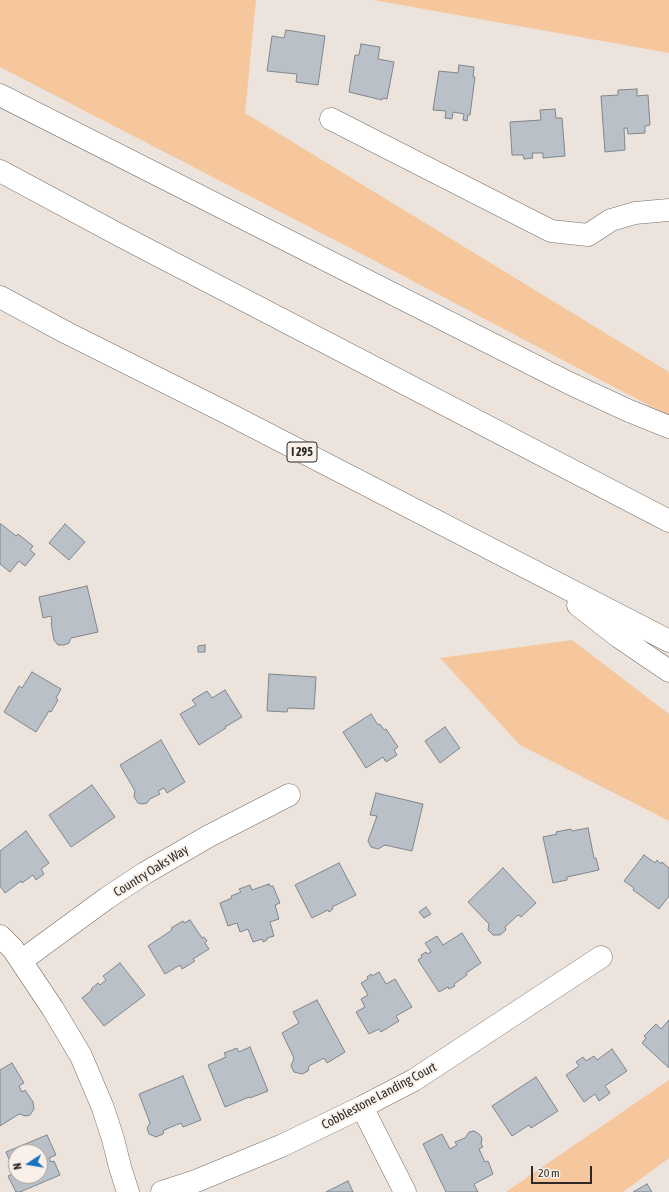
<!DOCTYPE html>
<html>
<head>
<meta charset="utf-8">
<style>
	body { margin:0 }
	#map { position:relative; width:669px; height:1192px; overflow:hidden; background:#ebe3dc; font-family:"Asap Condensed",sans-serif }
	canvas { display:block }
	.north { position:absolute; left:8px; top:1144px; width:40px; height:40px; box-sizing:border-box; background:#f8f0e9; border:1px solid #a6a09b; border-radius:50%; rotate:258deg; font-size:11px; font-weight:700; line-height:16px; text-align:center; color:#2c2926 }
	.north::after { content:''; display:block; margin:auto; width:14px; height:18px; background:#1972bf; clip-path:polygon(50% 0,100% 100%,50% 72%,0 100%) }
	.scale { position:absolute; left:531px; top:1166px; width:61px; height:18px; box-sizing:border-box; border:2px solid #2c2926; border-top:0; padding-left:5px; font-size:12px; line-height:14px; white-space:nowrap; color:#2c2926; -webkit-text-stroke:3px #f8f0e9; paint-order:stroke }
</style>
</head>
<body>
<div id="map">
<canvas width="669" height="1192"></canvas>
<div class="north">N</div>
<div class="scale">20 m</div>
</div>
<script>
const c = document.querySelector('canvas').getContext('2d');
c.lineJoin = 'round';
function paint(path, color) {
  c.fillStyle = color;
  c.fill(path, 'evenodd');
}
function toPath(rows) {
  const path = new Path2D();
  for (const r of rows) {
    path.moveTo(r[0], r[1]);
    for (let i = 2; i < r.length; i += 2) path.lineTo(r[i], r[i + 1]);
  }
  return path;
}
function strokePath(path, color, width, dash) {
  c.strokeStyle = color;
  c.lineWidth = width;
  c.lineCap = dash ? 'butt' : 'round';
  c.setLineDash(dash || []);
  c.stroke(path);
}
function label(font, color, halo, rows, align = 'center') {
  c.font = font + ' "Asap Condensed",sans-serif';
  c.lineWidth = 4;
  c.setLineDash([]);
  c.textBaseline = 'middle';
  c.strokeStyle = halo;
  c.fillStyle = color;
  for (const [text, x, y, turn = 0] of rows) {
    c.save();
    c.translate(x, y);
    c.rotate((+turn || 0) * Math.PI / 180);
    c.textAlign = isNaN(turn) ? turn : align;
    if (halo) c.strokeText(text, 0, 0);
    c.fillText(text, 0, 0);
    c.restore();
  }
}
paint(toPath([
	[0,0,256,0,245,113,669,372,669,416,354,250,0,67],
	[374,0,669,0,669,53],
	[572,640,669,714,669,821,520,745,440,658],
	[669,1080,669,1158,623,1192,506,1192]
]), '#f6c69c');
const building = toPath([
	[286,30,325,36,318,85,296,82,297,74,267,71,272,36,284,38,286,30],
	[361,44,380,47,378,59,394,62,387,99,383,98,382,100,349,92,355,55,359,55,361,44],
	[459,65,474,67,473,77,475,77,470,115,468,115,467,121,463,120,464,114,453,112,452,119,445,118,446,111,433,110,439,71,458,73,459,65],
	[637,89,637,96,648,95,650,125,645,126,645,133,628,134,627,128,624,128,625,150,605,152,601,96,618,95,618,90,637,89],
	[555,109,556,118,562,118,565,156,543,158,543,153,532,153,533,158,524,159,523,155,512,155,510,122,541,120,540,110,555,109],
	[0,524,1,524,16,536,18,534,33,546,30,550,35,554,25,566,19,561,10,572,0,564,0,524],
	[65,524,85,542,69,560,49,543,65,524],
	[87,586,98,632,71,638,69,643,64,645,58,645,54,640,51,623,52,623,51,616,43,618,39,597,87,586],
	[205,645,205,652,198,652,198,646,205,645],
	[32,672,61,689,56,698,58,700,51,712,49,711,36,732,4,712,19,686,22,688,32,672],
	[269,674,316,677,314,709,288,708,287,712,267,711,269,674],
	[225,690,242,717,225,727,226,728,199,745,180,714,196,705,192,700,207,691,212,698,225,690],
	[371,714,378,725,380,724,384,730,386,729,398,747,394,750,397,755,386,762,383,757,366,768,343,732,371,714],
	[445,727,460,748,440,763,425,741,445,727],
	[161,740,185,782,167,793,164,788,158,791,160,794,150,799,147,803,142,804,138,803,134,797,135,791,120,765,161,740],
	[92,785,115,817,71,847,49,815,92,785],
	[376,793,423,804,412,851,385,845,378,849,371,847,368,841,377,816,370,815,376,793],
	[588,828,594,858,596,858,599,870,567,877,567,880,553,883,543,837,557,834,556,832,571,829,572,831,588,828],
	[26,831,49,863,41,869,44,874,36,880,33,875,22,883,21,881,5,893,0,886,0,851,26,831],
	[644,855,655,863,657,860,661,864,662,862,669,868,669,896,659,909,633,890,634,888,624,881,644,855],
	[339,863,356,895,332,907,333,909,329,912,328,910,312,918,295,885,339,863],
	[503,868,536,903,521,917,518,915,505,927,506,930,500,935,493,935,488,930,489,924,468,902,503,868],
	[269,884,269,886,273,886,280,903,275,905,279,919,270,922,274,936,267,938,267,940,263,942,262,939,253,942,248,929,240,932,237,923,228,926,220,903,232,898,231,896,241,892,239,889,250,885,252,890,269,884],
	[426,907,431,914,424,918,419,912,426,907],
	[190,920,202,938,204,937,207,941,205,943,209,949,193,959,195,961,182,969,180,965,165,974,148,946,172,930,171,928,183,921,184,923,190,920],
	[462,933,481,963,466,973,467,975,454,984,455,986,449,989,448,987,439,992,418,960,422,957,421,955,426,952,427,954,431,952,425,943,437,936,443,945,462,933],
	[120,963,145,995,104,1026,82,998,92,990,91,989,98,983,100,985,106,980,103,976,120,963],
	[379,972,386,984,395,979,412,1007,396,1016,399,1021,381,1032,379,1029,369,1034,356,1012,365,1007,361,999,368,995,361,983,368,979,367,977,371,974,372,976,379,972],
	[317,1000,345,1052,327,1063,324,1058,309,1066,308,1071,302,1074,294,1072,291,1066,294,1058,282,1033,299,1023,293,1012,317,1000],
	[669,1020,669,1068,642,1043,646,1038,644,1036,656,1024,661,1029,669,1020],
	[250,1047,268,1091,250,1098,249,1097,225,1107,208,1065,226,1057,224,1053,237,1048,239,1052,250,1047],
	[612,1049,627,1071,605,1086,610,1093,599,1101,595,1094,584,1102,566,1075,579,1066,576,1062,583,1057,586,1061,594,1056,597,1060,612,1049],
	[12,1063,24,1083,19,1086,22,1092,25,1090,33,1102,34,1109,30,1115,26,1116,19,1114,0,1126,0,1070,12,1063],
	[183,1076,201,1120,183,1127,181,1123,164,1130,163,1134,156,1137,149,1134,147,1128,150,1123,139,1094,183,1076],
	[536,1077,558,1111,531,1128,529,1125,512,1136,492,1106,536,1077],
	[474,1131,479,1134,482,1138,481,1144,483,1147,479,1149,485,1162,488,1161,493,1174,474,1184,478,1192,446,1192,423,1144,442,1134,450,1149,457,1145,455,1142,465,1138,469,1132,474,1131],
	[47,1135,56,1155,49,1158,51,1162,54,1161,60,1175,20,1192,16,1192,8,1176,15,1173,6,1152,47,1135],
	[16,1152,40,1152,40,1176,16,1176,16,1152],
	[348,1181,353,1192,326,1192,348,1181],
	[647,1184,652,1192,633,1192,647,1184]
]);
paint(building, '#b9c0c7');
strokePath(building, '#7f868c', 1);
const minor = toPath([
	[331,119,551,231,588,235,611,220,635,213,669,210],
	[0,936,13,949,53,1009,81,1056,103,1108,113,1139,120,1167,128,1192],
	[21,961,107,898,145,873,209,836,289,795],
	[362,1107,405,1192],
	[162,1192,196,1181,281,1146,362,1107,414,1080,601,957]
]);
const highway = toPath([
	[0,95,569,383,627,410,669,427],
	[0,171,123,237,669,521],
	[0,297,67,333,225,412,669,641],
	[578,605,619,637,669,671]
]);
strokePath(minor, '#756e68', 23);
strokePath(highway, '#756e68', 23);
strokePath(minor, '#fff', 22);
strokePath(highway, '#fff', 22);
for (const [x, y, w] of [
	[302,452,30]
]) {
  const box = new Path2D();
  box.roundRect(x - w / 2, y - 10, w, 20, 3);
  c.fillStyle = '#f8f0e9';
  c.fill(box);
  strokePath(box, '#2c2926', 1);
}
label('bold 12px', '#2c2926', null, [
	["I 295",302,452]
]);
label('13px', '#2c2926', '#f8f0e9', [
	["Country Oaks Way",151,871,-32],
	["Cobblestone Landing Court",379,1096,-28]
]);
</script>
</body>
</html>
